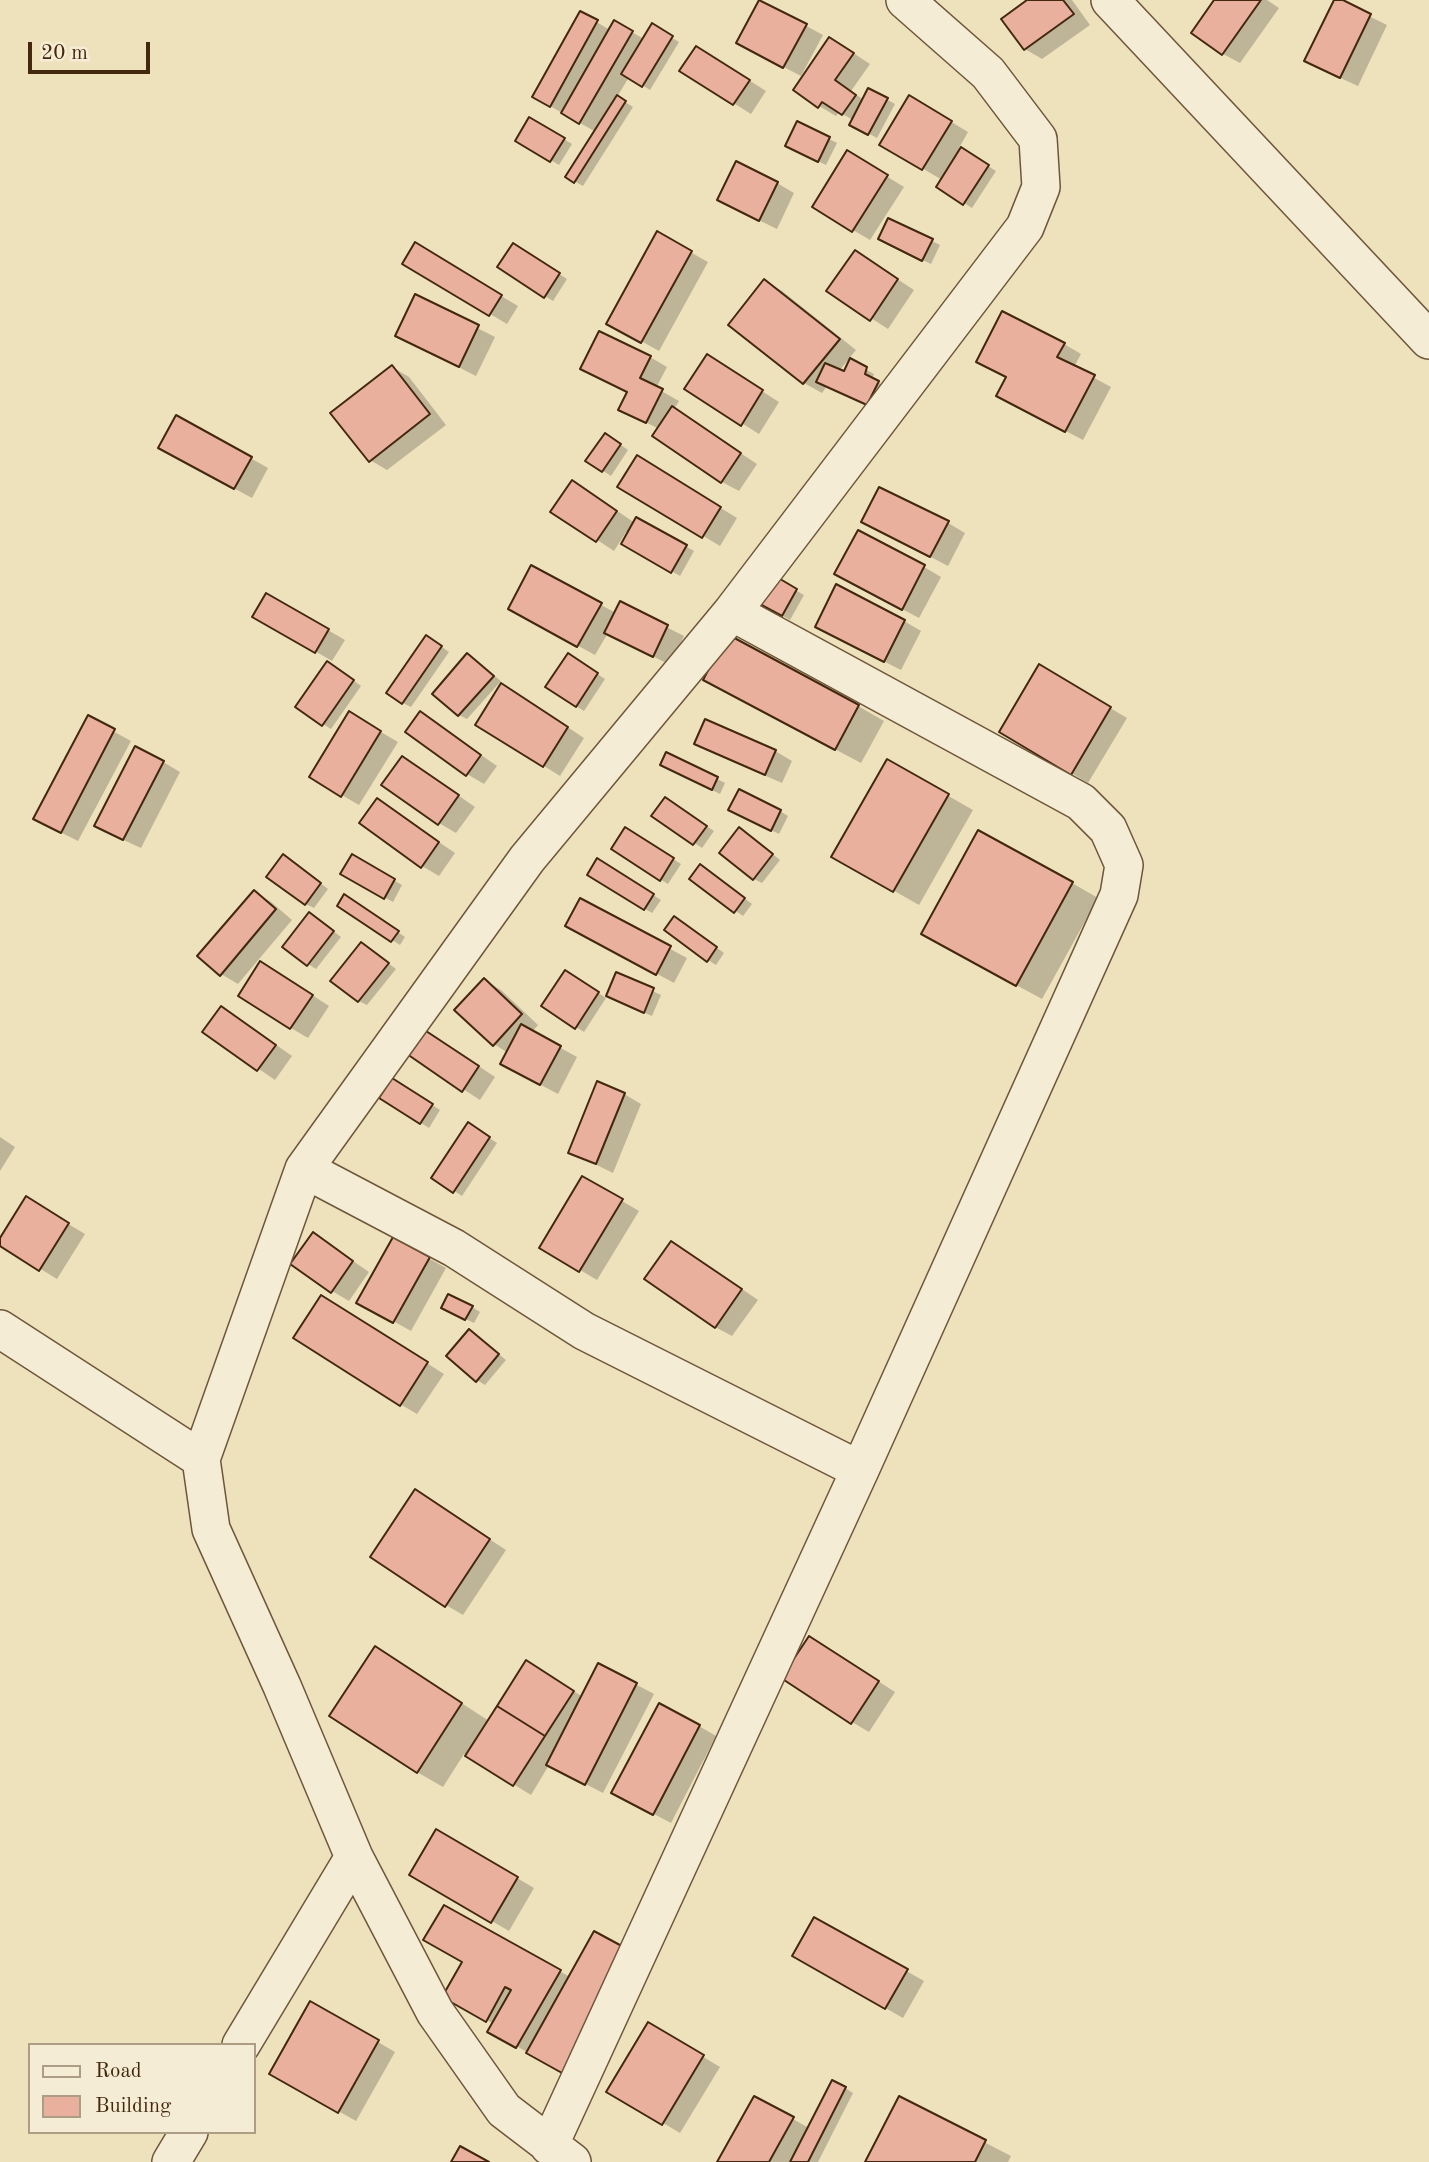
<!DOCTYPE html>
<html>
<head>
<meta charset="utf-8">
<style>
	body { margin:0 }
	#map { position:relative; width:1429px; height:2162px; overflow:hidden; background:#eee2bd; font-family:"Old Standard TT",serif }
	canvas { display:block }
	.legend { position:absolute; left:28px; top:2043px; width:228px; height:91px; box-sizing:border-box; background:#f4ecd4; border:2px solid #ad9d85; margin:0; padding:9px 12px; list-style:none; font-size:21px; color:#43270e }
	.legend li { display:flex; align-items:center; gap:14px; height:35px }
	.legend b { width:35px; border:2px solid #ad9d85 }
	.scale { position:absolute; left:28px; top:42px; width:122px; height:32px; box-sizing:border-box; border:4px solid #43270e; border-top:0; padding-left:9px; font-size:21px; line-height:24px; white-space:nowrap; color:#43270e; -webkit-text-stroke:5px #f4ecd4; paint-order:stroke }
</style>
</head>
<body>
<div id="map">
<canvas width="1429" height="2162"></canvas>
<ul class="legend">
<li><b style="height:9px;background:#f4ecd4"></b>Road</li>
<li><b style="height:19px;background:#e9b09e"></b>Building</li>
</ul>
<div class="scale">20 m</div>
</div>
<script>
const c = document.querySelector('canvas').getContext('2d');
c.lineJoin = 'round';
function paint(path, color) {
  c.fillStyle = color;
  c.fill(path, 'evenodd');
}
function toPath(rows) {
  const path = new Path2D();
  for (const r of rows) {
    path.moveTo(r[0], r[1]);
    for (let i = 2; i < r.length; i += 2) path.lineTo(r[i], r[i + 1]);
  }
  return path;
}
function strokePath(path, color, width, dash) {
  c.strokeStyle = color;
  c.lineWidth = width;
  c.lineCap = dash ? 'butt' : 'round';
  c.setLineDash(dash || []);
  c.stroke(path);
}
paint(toPath([
	[1030,0,1072,0,1090,25,1042,59,1025,49],
	[1216,0,1267,0,1279,8,1240,63,1223,54],
	[1336,0,1387,25,1358,86,1323,70],
	[760,1,823,35,801,76,755,52],
	[581,13,610,30,614,22,644,39,652,26,679,42,650,90,629,77,617,97,633,107,583,186,567,177,596,132,534,97],
	[847,49,870,64,851,91,864,100,869,90,895,104,877,138,851,124,853,120,839,112,836,116,819,106],
	[714,58,766,91,751,114,682,71],
	[910,97,968,132,959,148,996,171,972,208,964,203,942,180,882,144],
	[530,119,572,144,559,165,517,140],
	[829,139,837,143,826,165,795,150],
	[865,163,904,187,870,240,853,230],
	[777,183,794,193,777,229,736,209],
	[658,234,708,262,659,351,609,323],
	[932,241,940,245,931,264,888,243],
	[415,245,518,306,507,324,404,263],
	[522,250,567,279,553,301,545,296],
	[856,252,914,290,888,329,829,291],
	[765,281,782,291,856,350,839,371,845,373,851,361,874,374,872,379,886,387,875,409,827,386,822,393,804,383,730,325],
	[416,297,495,337,476,376,397,336],
	[1064,344,1081,354,1074,367,1111,387,1083,440,1016,405],
	[650,357,667,367,656,388,679,401,674,409,757,464,739,491,722,482,659,429,620,409],
	[392,367,409,377,446,425,387,470,370,460],
	[724,367,779,402,759,434,687,389],
	[177,417,268,468,252,498,178,458],
	[614,440,628,450,611,476,588,461],
	[654,467,737,518,720,546,620,486],
	[589,492,635,523,637,519,694,551,680,576,623,543,629,534,626,532,614,551,553,511],
	[948,523,965,533,948,566,881,531],
	[924,567,941,577,919,618,853,583],
	[770,576,804,595,790,620,756,601],
	[267,595,345,640,332,661,255,616],
	[621,604,684,636,670,665,608,633,595,655,527,618,601,605,616,613],
	[904,621,921,631,901,670,834,636],
	[435,642,449,652,411,707,403,703],
	[468,655,501,681,467,719,459,715],
	[576,660,605,679,584,711,576,706],
	[1039,666,1127,718,1088,783,1001,731],
	[336,668,361,686,331,729,323,724],
	[731,694,858,706,884,721,861,763],
	[519,695,584,738,560,776,544,766],
	[421,713,497,766,484,784,467,774],
	[350,714,398,742,359,805,311,777],
	[89,718,131,741,78,841,52,828],
	[696,743,775,751,792,761,782,783,713,753],
	[667,754,725,783,720,794,670,769],
	[887,761,973,810,919,905,833,856],
	[163,762,180,772,141,848,113,835],
	[419,768,475,807,456,833,439,823],
	[377,800,455,853,439,876,422,866],
	[673,804,714,831,702,848,654,816],
	[780,811,788,816,779,834,738,814],
	[634,834,681,864,668,884,660,879],
	[748,834,780,860,762,883,754,879],
	[352,856,402,885,393,902,342,874],
	[598,860,661,900,652,913,589,875],
	[292,861,328,889,314,908,306,904],
	[708,871,752,904,743,916,691,878],
	[1072,883,1098,898,1042,999,948,948],
	[254,892,271,902,292,920,238,984,221,974],
	[352,901,405,937,400,945,392,940],
	[581,901,687,958,674,983,585,935],
	[317,919,341,937,316,969,308,964],
	[682,923,724,953,716,965,708,960],
	[369,949,396,969,367,1005,359,1001],
	[278,973,329,1006,308,1038,291,1028],
	[617,974,661,995,652,1016,616,1000],
	[573,976,606,998,584,1032,543,1006],
	[484,980,501,990,538,1025,532,1032,577,1057,558,1094,520,1074,508,1053,494,1044],
	[238,1018,292,1056,275,1080,205,1032],
	[441,1041,495,1077,480,1100,409,1054],
	[393,1080,440,1110,429,1128,381,1098],
	[624,1094,641,1104,613,1173,570,1152],
	[476,1129,497,1143,462,1196,433,1177],
	[0,1137,15,1147,0,1171],
	[583,1178,639,1211,597,1280,541,1247],
	[26,1199,85,1234,57,1279,0,1244],
	[314,1234,369,1272,349,1301,332,1291],
	[394,1239,446,1268,411,1331,359,1302],
	[689,1253,758,1300,732,1336,715,1327],
	[338,1307,444,1374,417,1414,400,1404],
	[472,1307,480,1312,474,1323,451,1312],
	[470,1331,506,1360,485,1385,477,1380],
	[433,1502,506,1550,463,1615,446,1605],
	[826,1648,895,1692,869,1732,852,1722],
	[400,1663,489,1721,543,1672,583,1697,599,1665,654,1694,603,1793,549,1765,531,1795,464,1754,443,1787,417,1772],
	[699,1726,716,1736,671,1823,631,1802],
	[437,1831,534,1888,509,1931,411,1874],
	[445,1907,570,1977,580,2082,490,2031,494,2024,445,1996,464,1962],
	[815,1919,924,1981,903,2018,794,1956],
	[311,2003,395,2052,356,2121,271,2073],
	[648,2024,720,2067,680,2133,609,2091],
	[845,2088,853,2093,818,2162,719,2162,755,2098,809,2128],
	[899,2098,1011,2156,1008,2162,867,2162]
]), '#0003');
const building = toPath([
	[759,0,807,24,783,68,736,43,759,0],
	[1027,0,1063,0,1074,14,1024,50,1001,19,1027,0],
	[1214,0,1261,0,1222,55,1191,33,1214,0],
	[1334,0,1343,0,1371,14,1340,78,1304,61,1334,0],
	[580,11,598,20,550,107,532,97,580,11],
	[614,20,633,31,579,124,561,113,614,20],
	[652,23,673,36,642,87,621,74,652,23],
	[829,37,854,53,835,80,856,95,842,115,822,102,818,108,793,90,829,37],
	[696,46,750,80,733,105,679,71,696,46],
	[868,88,888,98,868,135,849,125,868,88],
	[617,95,626,101,574,183,565,177,617,95],
	[909,95,952,121,922,170,879,145,909,95],
	[529,117,565,138,550,162,515,141,529,117],
	[797,121,830,137,818,162,785,146,797,121],
	[961,147,989,165,963,205,936,187,961,147],
	[847,150,888,175,852,232,812,207,847,150],
	[736,161,778,182,759,221,717,200,736,161],
	[888,218,933,239,922,261,878,239,888,218],
	[657,231,692,251,641,343,606,324,657,231],
	[415,242,502,295,489,316,402,264,415,242],
	[513,243,560,273,544,298,497,267,513,243],
	[855,250,898,279,870,321,826,291,855,250],
	[764,279,840,339,803,384,728,325,764,279],
	[415,294,479,325,459,367,395,336,415,294],
	[1002,311,1065,343,1057,357,1095,375,1065,432,996,396,1006,377,976,362,1002,311],
	[599,331,651,356,640,378,663,389,646,423,618,410,627,392,580,369,599,331],
	[707,354,763,390,741,426,684,389,707,354],
	[850,358,867,367,865,374,879,381,867,405,816,382,825,363,844,371,850,358],
	[392,365,430,414,369,462,330,413,392,365],
	[672,406,741,453,721,483,652,436,672,406],
	[176,415,252,457,234,489,158,448,176,415],
	[605,433,621,444,602,472,585,461,605,433],
	[637,455,721,507,702,538,617,487,637,455],
	[572,480,617,511,596,542,550,512,572,480],
	[879,487,949,521,930,557,861,522,879,487],
	[636,517,687,545,671,573,621,544,636,517],
	[858,530,925,565,902,610,834,574,858,530],
	[531,565,602,603,577,647,508,609,531,565],
	[770,573,797,589,782,616,754,601,770,573],
	[836,584,905,620,884,662,815,627,836,584],
	[266,593,329,629,315,653,252,617,266,593],
	[620,601,668,625,653,657,604,633,620,601],
	[727,634,859,705,835,750,703,680,727,634],
	[426,635,442,646,402,704,386,693,426,635],
	[467,653,494,676,458,716,432,694,467,653],
	[568,653,598,673,576,707,545,687,568,653],
	[327,661,354,680,322,726,295,707,327,661],
	[1039,664,1111,707,1071,775,999,732,1039,664],
	[501,683,568,727,543,767,475,725,501,683],
	[349,711,381,731,341,797,309,777,349,711],
	[420,711,481,755,466,776,405,732,420,711],
	[88,715,115,729,61,833,33,819,88,715],
	[705,719,776,750,765,775,694,744,705,719],
	[135,746,164,761,123,840,94,826,135,746],
	[666,752,718,777,712,790,660,765,666,752],
	[402,756,459,795,438,825,381,785,402,756],
	[887,759,949,794,893,892,831,857,887,759],
	[739,789,781,810,771,831,728,810,739,789],
	[665,797,707,826,693,845,651,816,665,797],
	[377,798,439,842,421,868,359,823,377,798],
	[625,827,674,858,660,881,611,849,625,827],
	[739,827,773,854,753,880,719,853,739,827],
	[978,830,1073,882,1016,986,921,934,978,830],
	[283,854,321,883,305,905,266,877,283,854],
	[352,854,395,879,384,899,340,874,352,854],
	[597,858,654,894,644,910,587,875,597,858],
	[700,864,745,898,734,913,689,879,700,864],
	[254,890,276,909,220,976,197,956,254,890],
	[344,894,399,931,391,942,337,906,344,894],
	[580,898,671,946,656,975,565,926,580,898],
	[309,912,334,931,307,966,282,947,309,912],
	[674,916,717,947,707,962,664,930,674,916],
	[361,942,389,963,358,1002,330,981,361,942],
	[260,961,313,995,290,1029,238,996,260,961],
	[565,970,599,992,575,1029,541,1006,565,970],
	[616,972,654,988,644,1013,606,996,616,972],
	[484,978,522,1014,493,1046,454,1010,484,978],
	[221,1006,276,1045,257,1071,202,1032,221,1006],
	[521,1024,561,1046,540,1085,500,1064,521,1024],
	[423,1029,479,1066,462,1092,407,1054,423,1029],
	[392,1078,433,1104,420,1124,379,1098,392,1078],
	[597,1081,625,1093,596,1164,568,1153,597,1081],
	[468,1122,490,1137,453,1193,431,1178,468,1122],
	[582,1176,623,1199,579,1272,539,1248,582,1176],
	[26,1196,69,1223,39,1271,0,1246,0,1238,26,1196],
	[313,1232,353,1261,331,1293,290,1264,313,1232],
	[393,1237,430,1257,393,1323,356,1303,393,1237],
	[671,1241,742,1289,715,1328,644,1279,671,1241],
	[448,1294,473,1306,465,1320,441,1308,448,1294],
	[321,1295,428,1362,400,1406,293,1338,321,1295],
	[469,1329,499,1354,476,1382,446,1356,469,1329],
	[415,1489,490,1539,445,1607,370,1557,415,1489],
	[809,1636,879,1681,851,1724,781,1678,809,1636],
	[375,1646,462,1703,417,1773,329,1716,375,1646],
	[526,1660,574,1691,545,1736,497,1706,526,1660],
	[598,1663,637,1683,585,1785,546,1765,598,1663],
	[659,1703,700,1725,653,1815,611,1793,659,1703],
	[497,1706,545,1736,513,1786,465,1756,497,1706],
	[436,1829,518,1877,491,1923,409,1875,436,1829],
	[444,1905,561,1970,516,2048,487,2032,511,1990,505,1987,486,2022,442,1997,462,1962,423,1940,444,1905],
	[814,1917,908,1969,885,2009,792,1956,814,1917],
	[594,1931,631,1951,562,2073,526,2053,594,1931],
	[310,2001,379,2040,338,2113,269,2074,310,2001],
	[648,2022,704,2055,662,2125,606,2092,648,2022],
	[832,2080,846,2087,808,2162,790,2162,832,2080],
	[754,2096,794,2117,769,2162,717,2162,754,2096],
	[899,2096,986,2140,975,2162,865,2162,899,2096],
	[460,2146,489,2162,451,2162,460,2146]
]);
paint(building, '#e9b09e');
strokePath(building, '#43270e', 2);
const street = toPath([
	[1110,0,1429,340],
	[304,1169,454,1248,584,1331,860,1470],
	[0,1329,201,1459],
	[354,1857,435,2012,504,2110,572,2162],
	[241,2045,354,1857,282,1686,211,1529,201,1459,304,1169,527,859,732,612,1025,227,1041,187,1038,139,988,73,905,0],
	[549,2146,860,1470,1119,895,1124,865,1108,829,1081,802,732,612],
	[171,2162,189,2132]
]);
strokePath(street, '#6e563a', 40);
strokePath(street, '#f4ecd4', 37);
</script>
</body>
</html>
